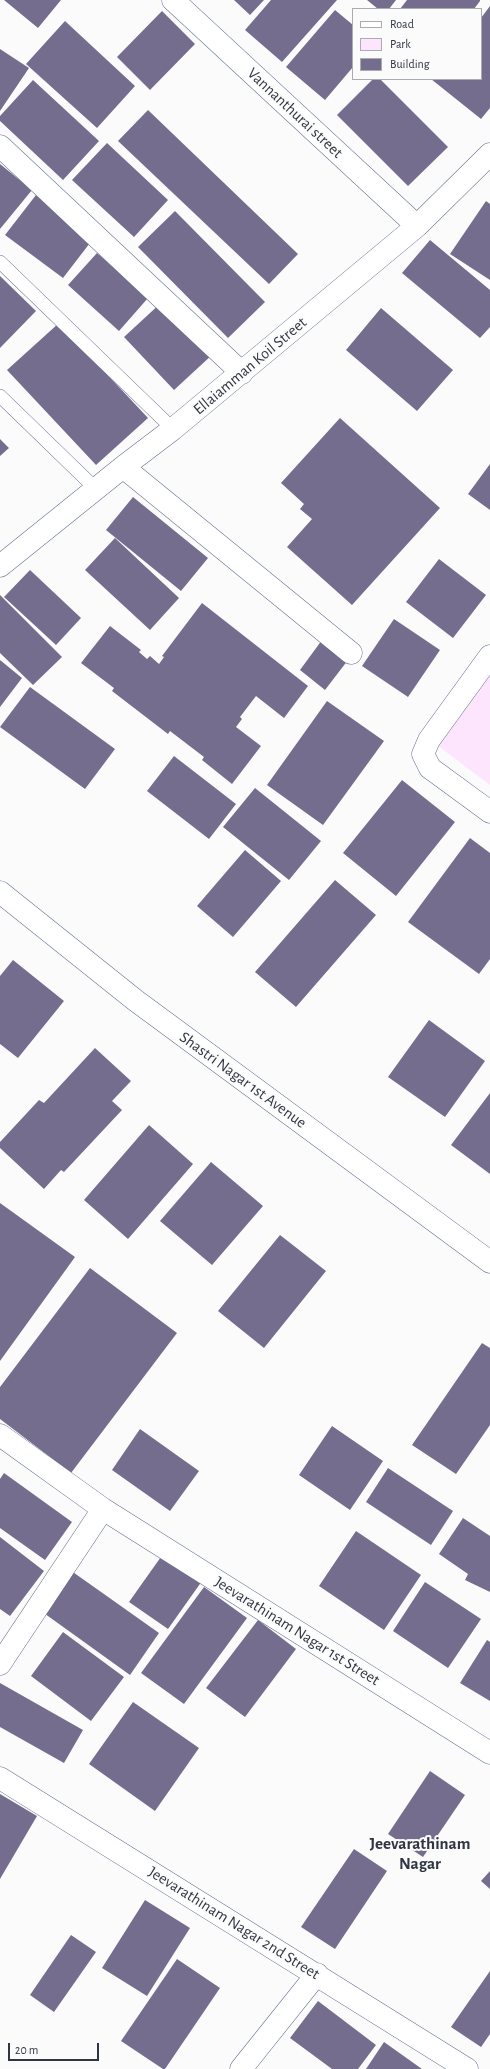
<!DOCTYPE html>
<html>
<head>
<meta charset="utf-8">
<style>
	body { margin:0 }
	#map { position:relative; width:490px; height:2069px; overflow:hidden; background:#fbfbfb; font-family:"Alegreya Sans",sans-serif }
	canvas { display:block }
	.legend { position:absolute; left:352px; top:8px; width:130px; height:72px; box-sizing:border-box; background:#fbfbfb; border:1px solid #a9acb1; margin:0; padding:5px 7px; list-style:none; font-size:12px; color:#2f3542 }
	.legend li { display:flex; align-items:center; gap:8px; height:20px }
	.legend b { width:20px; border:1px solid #a9acb1 }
	.scale { position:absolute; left:8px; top:2043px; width:91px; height:18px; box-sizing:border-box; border:2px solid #2f3542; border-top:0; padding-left:5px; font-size:12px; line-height:14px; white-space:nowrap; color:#2f3542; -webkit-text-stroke:3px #fbfbfb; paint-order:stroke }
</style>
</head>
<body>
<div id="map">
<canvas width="490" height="2069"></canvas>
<ul class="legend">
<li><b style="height:5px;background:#fff"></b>Road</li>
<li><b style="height:11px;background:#fce5fd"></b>Park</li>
<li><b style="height:11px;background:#756d8e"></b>Building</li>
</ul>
<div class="scale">20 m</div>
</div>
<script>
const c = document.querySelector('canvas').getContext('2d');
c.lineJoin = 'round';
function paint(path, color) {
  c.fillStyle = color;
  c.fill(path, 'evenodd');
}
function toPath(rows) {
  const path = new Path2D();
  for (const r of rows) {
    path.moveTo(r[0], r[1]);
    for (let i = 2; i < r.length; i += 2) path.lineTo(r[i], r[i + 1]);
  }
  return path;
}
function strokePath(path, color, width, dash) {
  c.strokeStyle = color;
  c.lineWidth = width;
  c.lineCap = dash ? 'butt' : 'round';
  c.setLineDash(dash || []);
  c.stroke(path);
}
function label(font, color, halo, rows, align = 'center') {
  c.font = font + ' "Alegreya Sans",sans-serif';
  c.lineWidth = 4;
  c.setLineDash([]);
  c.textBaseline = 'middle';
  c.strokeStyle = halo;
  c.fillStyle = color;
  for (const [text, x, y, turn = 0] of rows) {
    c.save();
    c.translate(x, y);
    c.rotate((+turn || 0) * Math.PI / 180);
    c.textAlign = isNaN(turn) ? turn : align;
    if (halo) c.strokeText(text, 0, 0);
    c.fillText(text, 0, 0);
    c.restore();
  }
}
paint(toPath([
	[490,675,490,785,437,745]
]), '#fce5fd');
paint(toPath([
	[4,0,61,0,38,28],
	[234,0,264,0,250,15],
	[271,0,337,0,282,62,245,30],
	[367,0,396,0,389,9,378,9],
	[407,0,480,0,480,1,474,9,400,9],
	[490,6,490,108,481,119,431,79,481,79,481,18],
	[335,10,353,25,353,67,325,100,286,67],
	[162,11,195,44,150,90,117,57],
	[65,21,135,86,97,128,26,64],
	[0,49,29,68,0,111],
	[373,79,380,79,448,147,408,186,337,115],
	[33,80,99,141,63,180,0,121,0,116],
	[148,110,298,254,269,284,118,141],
	[107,143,168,200,134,237,72,180],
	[0,164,32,190,0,229],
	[36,195,93,239,63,278,5,235],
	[486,201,490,204,490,280,450,254],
	[175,211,265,302,228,338,138,247],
	[430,240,490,290,490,327,480,338,402,273],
	[97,253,148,298,119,331,68,285],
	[0,276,36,311,0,348],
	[163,301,213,354,174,390,124,337],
	[381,308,453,370,417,411,346,350],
	[59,323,148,418,96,465,7,370],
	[340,418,440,508,352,605,287,547,312,519,300,509,304,504,281,483],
	[0,439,9,448,0,456],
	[490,464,490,510,468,494],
	[133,497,208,558,181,591,106,530],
	[115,538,179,598,150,630,85,570],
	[439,559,486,595,453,638,406,602],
	[30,570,81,618,56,645,4,597],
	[0,595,62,657,33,685,0,653],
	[202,603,308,686,284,718,256,696,240,717,242,719,236,727,261,746,232,784,202,760,204,757,170,731,168,734,112,691,114,688,81,663,110,626,141,650,139,652,147,659,150,656,159,664,164,657,162,656],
	[394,619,440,650,408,697,362,666],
	[322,640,348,660,325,690,300,670],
	[0,660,22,678,0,707],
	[30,687,115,749,85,789,0,727],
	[327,701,384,741,323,825,267,785],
	[174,756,236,804,209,839,147,791],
	[402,780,455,822,396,896,343,853],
	[255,788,321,841,289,880,223,827],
	[470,838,490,853,490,959,479,974,408,922],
	[245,850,281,881,233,937,197,906],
	[335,880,376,915,296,1007,255,972],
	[13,960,64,1001,18,1058,0,1044,0,976],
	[429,1020,485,1061,445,1117,388,1077],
	[95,1048,131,1081,112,1101,122,1110,64,1172,61,1170,44,1189,0,1148,0,1142,39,1100,44,1103],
	[490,1093,490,1174,451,1145],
	[149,1125,193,1164,128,1239,84,1200],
	[211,1162,263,1206,212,1265,160,1221],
	[0,1203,75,1257,0,1361],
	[280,1235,326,1271,264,1348,218,1311],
	[90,1268,177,1333,71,1473,0,1419,0,1387],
	[482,1343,490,1348,490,1425,456,1474,412,1445],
	[332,1426,383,1461,350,1510,299,1475],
	[140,1429,199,1471,170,1511,112,1470],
	[388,1468,453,1511,431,1545,366,1502],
	[4,1473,72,1522,45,1560,0,1528,0,1479],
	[463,1518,490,1536,490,1592,465,1580,468,1574,439,1554],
	[356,1531,421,1575,384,1630,319,1586],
	[0,1537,44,1571,10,1616,0,1609],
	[163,1554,202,1581,168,1629,129,1602],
	[70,1570,159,1633,130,1675,41,1611],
	[425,1582,481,1619,448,1668,393,1631],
	[204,1587,247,1618,184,1704,141,1673],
	[258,1620,296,1649,245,1717,206,1688],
	[63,1632,124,1677,91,1721,31,1676],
	[487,1640,490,1642,490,1701,460,1683],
	[0,1683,83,1730,64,1763,0,1727],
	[133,1702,199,1748,155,1811,89,1764],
	[430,1771,465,1795,423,1857,388,1834],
	[0,1794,37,1816,0,1879],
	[354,1849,387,1871,335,1949,301,1927],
	[490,1871,490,1889,481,1881],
	[145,1900,190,1928,147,1996,102,1968],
	[71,1935,96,1952,54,2012,30,1995],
	[177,1959,220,1988,165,2069,163,2069,121,2041],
	[490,1971,490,2034,481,2047,451,2027],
	[318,2001,376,2045,358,2069,332,2069,290,2038],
	[384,2042,422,2069,366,2069]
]), '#756d8e');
const lane = toPath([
	[0,262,173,429],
	[0,396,96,489]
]);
const street = toPath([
	[173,0,417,226],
	[0,146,242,373],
	[123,467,351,653],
	[0,566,123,467,173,429,417,226,490,154],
	[490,656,429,740,423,754,430,768,490,812],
	[0,1435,103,1509,490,1753],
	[0,1664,103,1509],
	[0,1778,467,2069],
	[241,2069,317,1974]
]);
const secondary = toPath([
	[0,892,135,1000,490,1262]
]);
strokePath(lane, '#64718f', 14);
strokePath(street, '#64718f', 23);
strokePath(secondary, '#64718f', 23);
strokePath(lane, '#fff', 13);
strokePath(street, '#fff', 22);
strokePath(secondary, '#fff', 22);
label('16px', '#2f3542', '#fbfbfb', [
	["Vannanthurai street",295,113,43],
	["Ellaiamman Koil Street",250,366,-40],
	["Shastri Nagar 1st Avenue",243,1080,36],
	["Jeevarathinam Nagar 1st Street",297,1631,32],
	["Jeevarathinam Nagar 2nd Street",234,1923,32]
]);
label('bold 17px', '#2f3542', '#fbfbfb', [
	["Jeevarathinam",420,1844],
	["Nagar",420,1864]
]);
</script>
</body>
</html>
